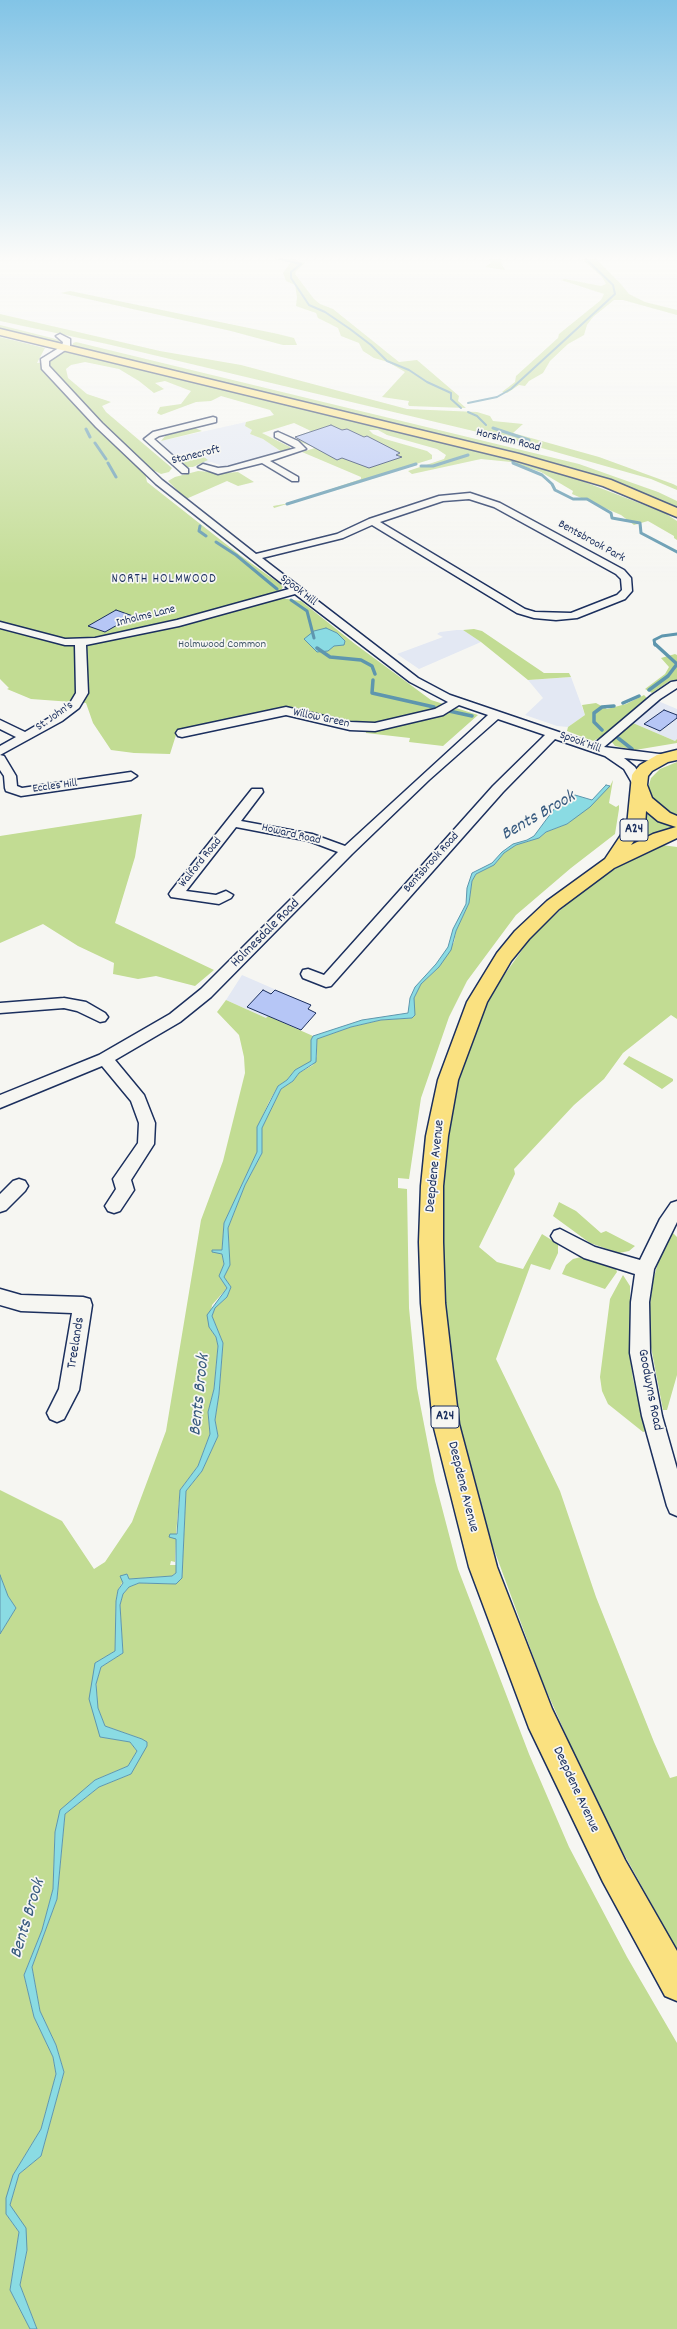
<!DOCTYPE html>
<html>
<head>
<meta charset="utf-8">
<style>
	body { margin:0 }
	canvas { display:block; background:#f6f6f2 }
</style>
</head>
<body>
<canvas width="677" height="2329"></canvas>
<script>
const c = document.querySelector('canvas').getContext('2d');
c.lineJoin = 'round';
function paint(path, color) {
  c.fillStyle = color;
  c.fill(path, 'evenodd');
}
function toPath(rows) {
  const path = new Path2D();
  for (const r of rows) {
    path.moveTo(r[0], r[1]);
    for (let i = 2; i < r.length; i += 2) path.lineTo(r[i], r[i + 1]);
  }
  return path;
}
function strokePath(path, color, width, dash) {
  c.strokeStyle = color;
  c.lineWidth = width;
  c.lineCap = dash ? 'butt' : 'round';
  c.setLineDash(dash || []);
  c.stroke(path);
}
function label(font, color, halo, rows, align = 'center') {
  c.font = font + ' Dekko,sans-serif';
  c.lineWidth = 3.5;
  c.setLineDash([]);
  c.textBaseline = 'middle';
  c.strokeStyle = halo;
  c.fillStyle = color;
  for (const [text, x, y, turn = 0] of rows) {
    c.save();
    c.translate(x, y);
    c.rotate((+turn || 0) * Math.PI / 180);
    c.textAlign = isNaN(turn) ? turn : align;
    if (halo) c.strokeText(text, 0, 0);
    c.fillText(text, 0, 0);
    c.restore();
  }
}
paint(toPath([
	[246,422,245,426,252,430,250,434,263,439,282,452,263,458,220,467,220,465,211,462,185,467,158,444,161,441],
	[457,630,463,630,481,642,419,669,397,654,443,637,437,634,440,632],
	[571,677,585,715,568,727,557,726,525,715,543,698,528,680],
	[658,701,677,709,677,739,675,741,633,723],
	[242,975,311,1005,308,1009,316,1013,301,1030,266,1018,226,1000]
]), '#e3e8f3');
paint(toPath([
	[274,259,293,259,305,263,296,271,295,274,314,299,320,304,333,309,399,362,417,360,459,396,458,401,466,408,409,406,408,404,409,401,382,397,405,372,388,362,374,358,363,351,359,343,341,336,338,328,318,318,316,313,296,306,297,297,295,285,286,281,283,273,291,262],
	[489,259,502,259,501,263,505,270,485,267,491,263],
	[582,259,596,259,620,283,629,294,645,302,677,310,677,315,623,300,614,300,593,317,587,325,584,335,568,344,550,361,543,373,529,381,525,386,519,385,507,393,502,392,515,382,516,376,558,338,559,334,601,300,604,294,561,280,565,279,601,286,606,284,602,277],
	[70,291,278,334,294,338,297,345,283,345,231,331,61,293],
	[0,314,160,351,241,365,407,409,477,412,490,416,493,421,523,424,513,433,599,457,673,484,677,486,677,490,651,479,524,443,107,344,0,321],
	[0,325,56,339,60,341,56,343,0,330],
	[0,337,45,348,37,363,48,362,48,359,61,352,73,351,493,453,564,474,665,513,677,521,677,540,674,538,674,536,648,521,634,525,621,515,572,494,573,491,541,472,511,462,481,459,412,474,408,471,444,459,446,455,437,449,387,435,378,430,369,430,373,434,385,439,427,451,432,455,432,459,274,508,273,506,290,503,361,479,361,477,302,452,315,448,296,440,299,439,295,437,311,431,294,423,262,433,290,447,290,449,282,452,263,439,250,434,252,430,245,426,246,422,274,415,270,410,221,396,211,401,196,402,161,415,157,413,160,407,181,404,191,391,165,381,155,383,164,389,154,393,139,381,119,369,85,362,71,365,66,369,68,378,87,394,111,402,102,406,106,412,172,468,169,472,161,474,155,471,145,473,147,482,241,556,283,586,282,589,275,594,281,598,301,601,355,644,431,700,478,715,443,746,409,742,410,738,366,733,365,724,289,708,271,710,179,732,176,735,170,754,134,753,111,750,93,723,86,703,31,699,7,689,9,688,0,679],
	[76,342,579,464,658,492,677,501,677,510,626,487,552,463,72,347,73,343],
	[195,428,202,431,161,441,166,435],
	[188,457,192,460,204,457,208,460,193,467,185,467,178,462,180,459],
	[198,471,224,473,238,472,254,482,238,486,227,481,186,499,168,481,175,477],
	[474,629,482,631,544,673,569,673,571,677,528,680,481,642,463,630],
	[675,654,677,655,677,683,671,680,652,693,645,689,665,674,669,667,661,658],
	[644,695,647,698,603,736,593,741,567,731,568,727,585,715,582,705,596,703,607,709,626,704],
	[633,723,675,741,677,739,677,743,635,750,615,746,611,741],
	[677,762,677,815,663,808,653,798,648,788,651,778,660,769],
	[613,780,609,803,616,807,619,805,619,809,615,834,571,868,516,915,467,981,449,1017,421,1098,409,1179,398,1178,398,1188,407,1189,409,1308,417,1388,435,1481,458,1569,529,1754,569,1847,627,1957,677,2043,677,2329,37,2329,20,2285,27,2250,10,2205,19,2174,41,2156,64,2072,56,2045,40,2011,32,1967,57,1899,65,1814,99,1787,131,1774,142,1739,105,1726,98,1708,96,1684,101,1667,123,1653,120,1605,123,1594,129,1587,139,1583,176,1584,182,1578,186,1491,202,1471,218,1436,215,1420,219,1394,223,1343,212,1316,215,1308,227,1297,231,1287,224,1277,230,1264,228,1228,245,1185,262,1153,262,1128,281,1089,293,1081,299,1073,313,1065,317,1056,317,1039,351,1027,381,1020,412,1018,414,998,421,984,439,967,454,942,456,931,469,903,472,881,476,874,494,865,504,853,516,845,539,838,546,832,567,824,610,786],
	[645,812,662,823,673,827,643,840,640,839,646,824],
	[142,814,135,857,115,923,214,970,195,986,156,976,138,979,113,974,114,963,78,946,43,924,0,943,0,836],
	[662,845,677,847,677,1019,671,1015,623,1053,604,1079,574,1105,514,1169,515,1174,479,1247,497,1262,523,1269,542,1234,558,1244,558,1253,550,1270,531,1264,496,1359,560,1491,596,1597,654,1742,670,1778,677,1776,677,1950,598,1807,543,1683,492,1544,455,1405,443,1303,441,1186,451,1100,471,1034,500,981,532,936,578,894,621,865],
	[226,1000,266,1018,268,1016,313,1036,311,1040,312,1053,311,1061,308,1064,295,1070,287,1080,278,1086,269,1102,257,1128,257,1152,224,1223,222,1250,212,1250,222,1254,224,1264,219,1276,227,1288,212,1305,209,1327,216,1337,218,1346,214,1389,208,1412,210,1434,198,1466,180,1490,176,1534,169,1537,176,1538,175,1562,171,1561,170,1565,176,1565,176,1573,172,1576,129,1579,127,1574,118,1590,116,1601,115,1651,95,1663,100,1737,130,1742,137,1751,128,1766,95,1780,61,1810,55,1832,53,1889,42,1930,24,1975,34,2017,53,2057,56,2074,41,2129,13,2175,6,2214,19,2232,10,2290,30,2329,0,2329,0,1634,16,1608,8,1596,0,1575,0,1490,62,1521,94,1569,105,1562,132,1522,166,1431,201,1220,223,1161,245,1073,244,1057,239,1035,217,1012],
	[629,1056,673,1079,673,1081,662,1089,623,1064],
	[559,1202,576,1211,601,1233,606,1231,635,1246,629,1251,619,1253,590,1243,553,1216],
	[671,1231,677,1237,677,1375,667,1410,663,1410,651,1347,648,1319,653,1281,660,1255],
	[581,1257,591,1258,616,1269,617,1272,605,1289,562,1274,566,1265,573,1259],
	[623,1275,630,1286,630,1357,633,1379,646,1431,643,1432,608,1404,602,1391,600,1377,610,1299]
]), '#c2dc93');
const water = toPath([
	[326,628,337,633,345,641,344,645,334,646,328,651,317,652,304,639,314,631,326,628],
	[606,785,610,786,590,807,567,824,546,832,539,838,516,845,504,853,494,865,476,874,472,881,469,903,456,931,451,950,439,967,421,984,414,998,415,1015,412,1018,381,1020,351,1027,317,1039,316,1062,299,1073,293,1081,281,1089,262,1128,262,1153,245,1185,228,1228,230,1265,224,1277,231,1287,227,1297,215,1308,212,1316,223,1343,219,1394,215,1420,218,1436,202,1471,186,1491,182,1578,176,1584,139,1583,129,1587,123,1594,120,1605,123,1653,101,1667,96,1684,98,1708,105,1726,142,1739,147,1742,147,1746,131,1774,99,1787,65,1814,57,1899,32,1967,40,2011,56,2045,64,2072,41,2156,19,2174,10,2205,26,2228,27,2250,20,2285,37,2329,30,2329,10,2290,19,2232,6,2214,6,2198,13,2175,41,2129,56,2074,53,2057,34,2017,24,1975,42,1930,53,1889,55,1832,60,1810,95,1780,128,1766,137,1751,130,1742,100,1737,89,1699,95,1663,115,1651,116,1601,118,1590,123,1583,120,1576,127,1574,129,1579,172,1576,176,1573,176,1539,169,1537,170,1534,177,1534,180,1490,198,1466,210,1434,208,1412,214,1389,218,1346,216,1337,209,1327,207,1315,227,1288,219,1276,224,1264,222,1254,212,1252,212,1250,222,1250,224,1223,257,1152,257,1127,278,1086,287,1080,295,1070,311,1061,311,1040,313,1036,362,1020,408,1013,410,998,415,987,436,964,448,947,453,929,466,904,467,888,472,873,492,863,502,852,513,844,527,840,534,836,557,805,575,795,592,800,606,785],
	[0,1575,8,1596,16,1608,0,1634,0,1575]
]);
paint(water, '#8adbe3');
strokePath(water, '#5e96ae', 1);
strokePath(toPath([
	[280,259,301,264,291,272,291,278,309,305,325,312,350,329,371,345,387,361,409,370,427,382,451,393,451,399,461,408],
	[468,403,497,397,511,389,615,294,613,285,586,259],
	[468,412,477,416,486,425]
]), '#5e96ae', 2);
strokePath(toPath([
	[493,428,529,440,528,444],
	[86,429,90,437],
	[95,443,106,459],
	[513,461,513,463,542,475,552,484,555,490,573,499,587,499,611,513,612,518,640,523,641,533,677,552],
	[108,463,116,477],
	[421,466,433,466,468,455],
	[287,504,416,464],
	[200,526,199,531,206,536],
	[216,542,236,555,277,589],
	[291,600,307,611,314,638],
	[655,645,654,640,662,636,677,634]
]), '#5e96ae', 3);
strokePath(toPath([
	[317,648,330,657,361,660,372,666,375,674],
	[373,680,372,693,434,707],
	[649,690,668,676,677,664,655,644],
	[623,703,639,696],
	[449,711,472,716],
	[602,730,594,722,594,713,602,707,614,706],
	[618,738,632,749]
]), '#5e96ae', 3.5);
const building = toPath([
	[331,425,342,430,347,429,364,437,367,436,400,453,396,455,402,457,369,468,342,458,337,460,295,437,331,425],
	[116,610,133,616,105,632,88,626,116,610],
	[664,710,677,715,677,718,660,731,644,724,664,710],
	[263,990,271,994,275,990,311,1005,308,1009,316,1013,301,1030,247,1007,263,990]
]);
paint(building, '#b6c6f6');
strokePath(building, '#1b2f5e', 1);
const minor = toPath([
	[60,334,70,339,70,347,49,361,49,366,102,423,162,480,256,554,337,534,369,519,439,496,470,493,500,503,624,570,631,578,632,591,625,599,577,618,556,620,534,618,517,613,372,525,343,538,262,558,418,678,450,695,594,744,652,695,671,682,677,681,677,688,660,699,604,747,667,755,669,758,667,761,663,762,624,758,635,767,645,785,643,788,635,788,624,769,605,756,555,739,503,792,331,986,326,987,303,978,301,974,303,970,308,969,324,975,493,786,545,735,498,719,429,780,352,854,211,997,180,1022,115,1060,144,1095,155,1123,154,1144,131,1180,134,1190,120,1211,114,1213,108,1211,105,1206,116,1189,113,1179,138,1143,139,1123,131,1101,102,1066,0,1108,0,1095,99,1055,170,1014,201,989,338,852,309,841,236,827,186,891,216,895,226,891,233,895,231,898,219,904,171,897,169,894,171,891,252,789,262,789,263,792,241,821,312,834,345,846,488,715,459,705,443,715,375,731,350,730,286,715,182,737,178,736,176,733,178,730,286,707,350,722,375,723,435,709,448,702,410,682,295,594,179,626,86,645,88,693,79,708,62,721,0,755,0,746,16,737,0,729,0,720,25,732,54,715,70,703,76,693,75,645,65,645,0,628,0,622,65,639,95,638,177,620,289,589,156,484,96,427,42,369,41,359,62,346,63,342,56,336,60,334],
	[469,499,494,507,616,574,621,579,622,590,617,595,571,613,535,612,525,609,380,522,443,501,469,499],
	[213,417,216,418,216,422,159,436,154,439,188,469,188,473,182,473,144,439,153,432,213,417],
	[278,432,298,441,306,449,270,461,298,477,298,481,292,481,262,463,218,474,198,467,203,464,218,468,228,467,296,448,275,437,275,433,278,432],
	[0,755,4,756,16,776,17,786,22,788,131,772,137,776,131,780,21,796,6,791,5,788,4,776,0,770,0,755],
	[64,998,86,1002,105,1013,108,1017,105,1021,100,1022,77,1011,64,1008,0,1013,0,1003,64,998],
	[19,1179,25,1181,28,1186,25,1191,6,1210,0,1212,0,1194,13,1181,19,1179],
	[677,1201,677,1222,654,1269,649,1302,650,1353,662,1416,677,1469,677,1516,670,1513,667,1506,642,1416,630,1353,631,1302,635,1274,584,1258,554,1241,551,1236,554,1231,560,1229,595,1247,640,1260,660,1219,671,1203,677,1201],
	[0,1289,21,1295,83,1297,90,1299,92,1305,79,1390,64,1419,57,1422,50,1419,47,1413,59,1389,72,1313,21,1311,0,1305,0,1289]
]);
const highway = toPath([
	[0,329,519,454,611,480,677,508,677,517,603,486,511,459,0,335,0,329],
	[677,750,677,760,668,762,652,771,648,776,647,785,652,798,670,813,677,816,677,838,614,868,559,909,529,939,511,961,487,1002,458,1080,448,1136,443,1186,443,1242,445,1303,459,1424,497,1567,552,1709,625,1860,677,1951,677,2001,665,1996,603,1882,529,1728,469,1567,433,1424,421,1303,419,1242,421,1186,426,1136,438,1080,467,1002,497,953,515,931,547,901,605,859,627,826,632,775,634,772,640,765,657,755,677,750],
	[646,811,658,821,676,827,653,834,631,845,645,826,646,811]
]);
strokePath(minor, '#1b2f5e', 3);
strokePath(highway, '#1b2f5e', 3);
paint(minor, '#f6f6f2');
paint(highway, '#fae180');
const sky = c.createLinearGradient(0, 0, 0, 585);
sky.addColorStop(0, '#82c4e6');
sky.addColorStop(0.44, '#fbfbf9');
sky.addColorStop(1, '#fbfbf900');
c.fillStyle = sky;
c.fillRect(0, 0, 677, 585);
label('12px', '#1b2f5e', '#f6f6f2', [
	["Horsham Road",508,441,14],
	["Stanecroft",196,456,-14],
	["Bentsbrook Park",591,542,29],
	["Spook Hill",298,591,38],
	["Inholms Lane",146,617,-14],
	["St. John's",55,717,-35],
	["Willow Green",321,719,12],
	["Spook Hill",580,743,20],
	["Eccles Hill",55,787,-8],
	["Howard Road",291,835,13],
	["Walford Road",201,863,-51],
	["Bentsbrook Road",432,863,-48]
]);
label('12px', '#455a6b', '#f6f6f2', [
	["Holmwood Common",222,645]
]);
c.letterSpacing = '1px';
label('13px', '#1b2f5e', '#f6f6f2', [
	["NORTH HOLMWOOD",164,580]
]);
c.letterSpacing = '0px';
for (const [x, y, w] of [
	[634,830,28],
	[445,1417,28]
]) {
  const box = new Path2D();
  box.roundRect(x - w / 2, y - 11, w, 22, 3);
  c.fillStyle = '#f6f6f2';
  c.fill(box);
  strokePath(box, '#1b2f5e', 1);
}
label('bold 13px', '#1b2f5e', null, [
	["A24",634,830],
	["A24",445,1417]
]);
label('14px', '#1b2f5e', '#f6f6f2', [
	["Holmesdale Road",266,934,-45],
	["Deepdene Avenue",436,1166,-84],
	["Treelands",77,1343,-81],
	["Goodwyns Road",649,1390,79],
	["Deepdene Avenue",462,1487,76],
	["Deepdene Avenue",575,1790,65]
]);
label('italic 18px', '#375a7f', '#f6f6f2', [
	["Bents Brook",539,817,-30],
	["Bents Brook",201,1395,-84],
	["Bents Brook",29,1919,-73]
]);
</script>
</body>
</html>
